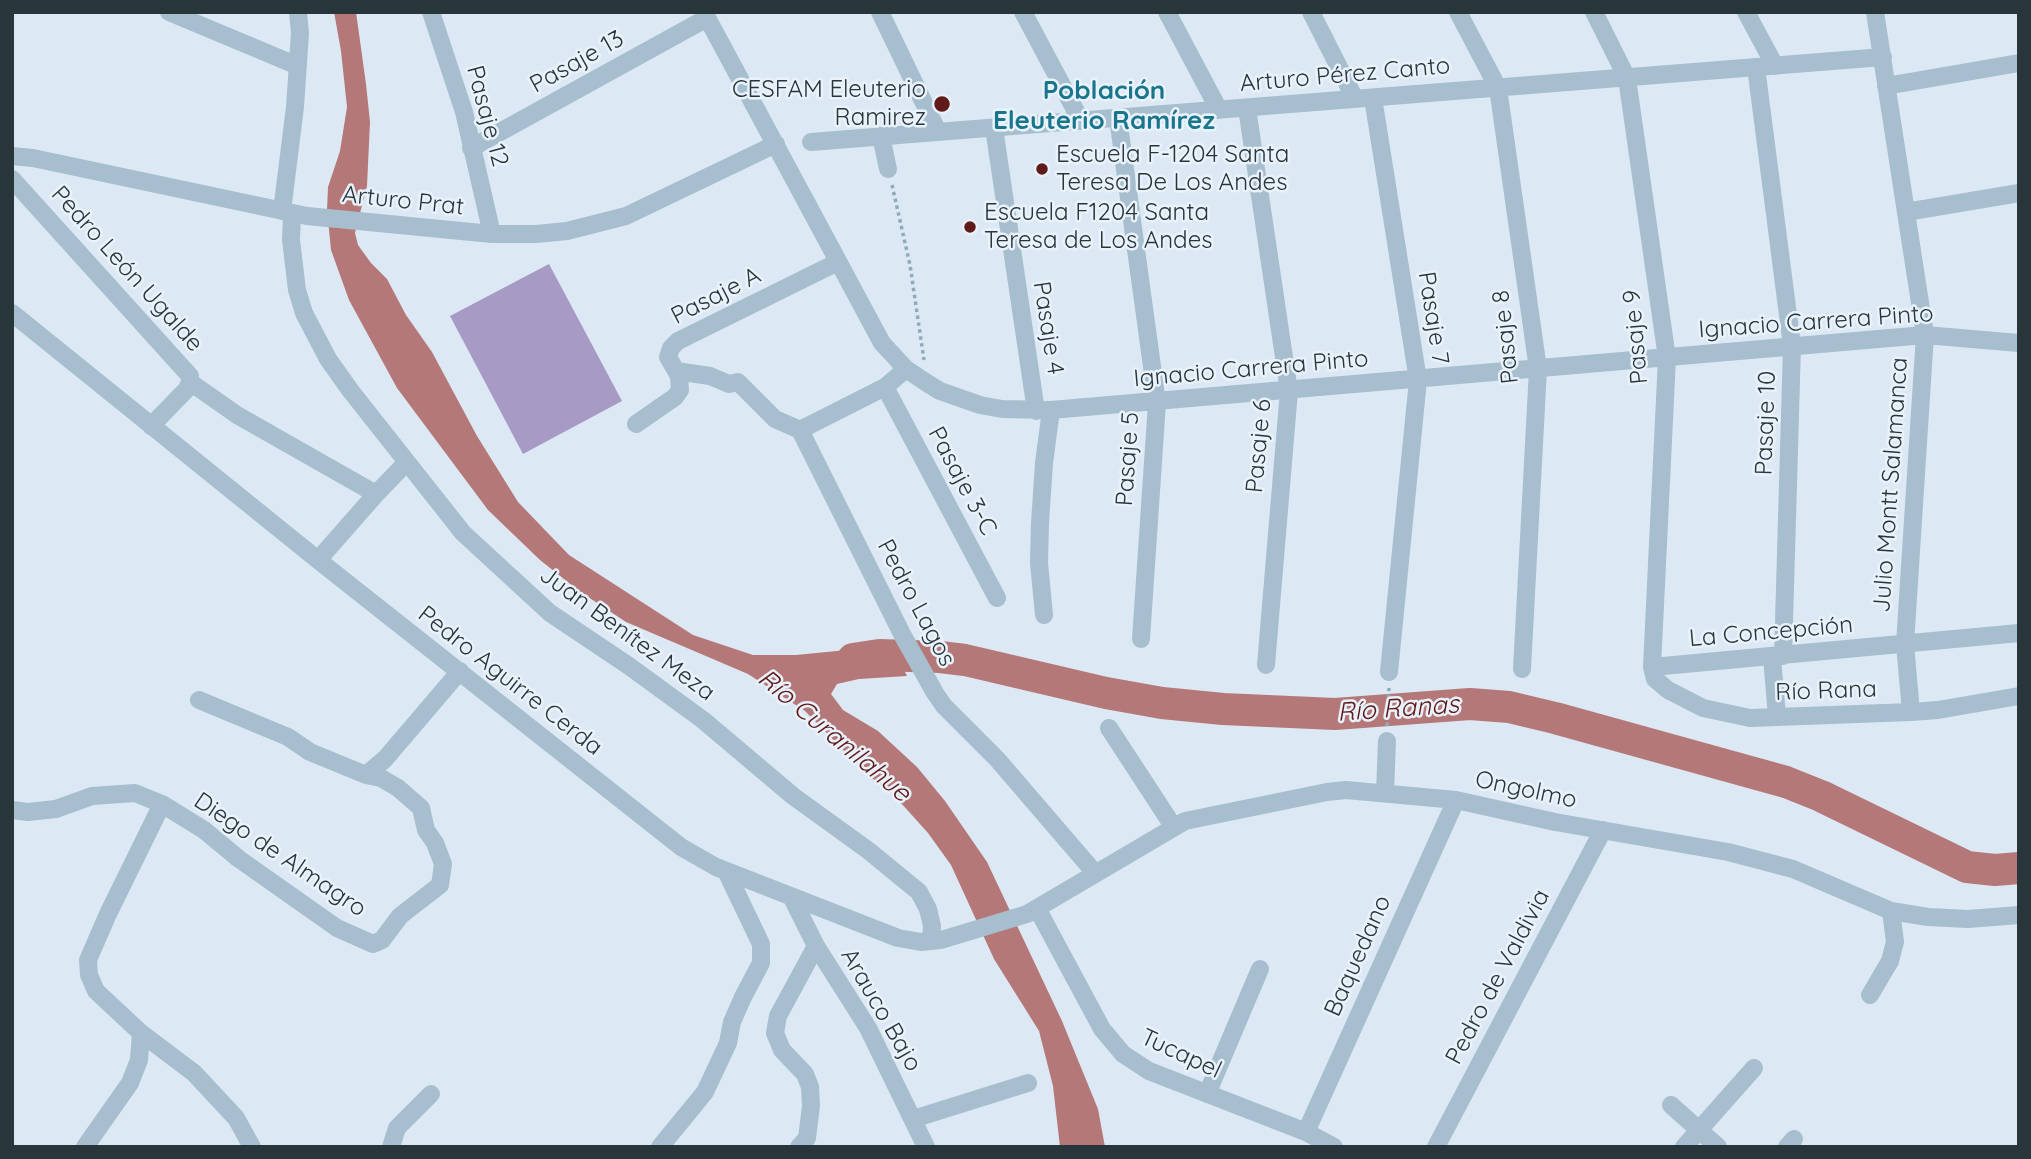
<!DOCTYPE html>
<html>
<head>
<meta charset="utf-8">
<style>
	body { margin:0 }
	#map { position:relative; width:2031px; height:1159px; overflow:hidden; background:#dce9f5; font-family:Quicksand,sans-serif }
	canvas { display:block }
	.frame { position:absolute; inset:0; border:14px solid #28353a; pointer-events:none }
</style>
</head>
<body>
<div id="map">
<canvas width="2031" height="1159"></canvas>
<div class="frame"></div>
</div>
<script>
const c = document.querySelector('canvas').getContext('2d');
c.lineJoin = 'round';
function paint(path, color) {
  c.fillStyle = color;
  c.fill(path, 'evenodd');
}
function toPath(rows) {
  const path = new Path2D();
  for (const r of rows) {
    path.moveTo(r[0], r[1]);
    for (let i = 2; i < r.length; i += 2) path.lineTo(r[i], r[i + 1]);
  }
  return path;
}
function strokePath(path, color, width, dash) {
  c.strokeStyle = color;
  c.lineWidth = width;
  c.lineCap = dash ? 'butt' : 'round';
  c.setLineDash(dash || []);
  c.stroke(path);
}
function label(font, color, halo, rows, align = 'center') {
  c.font = font + ' Quicksand,sans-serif';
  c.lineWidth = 5;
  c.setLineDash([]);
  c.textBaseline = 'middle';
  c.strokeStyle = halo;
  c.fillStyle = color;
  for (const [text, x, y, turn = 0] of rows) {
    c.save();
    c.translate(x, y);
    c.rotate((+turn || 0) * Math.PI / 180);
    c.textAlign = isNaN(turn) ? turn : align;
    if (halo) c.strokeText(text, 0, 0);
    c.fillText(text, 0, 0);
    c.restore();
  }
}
paint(toPath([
	[549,264,622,401,523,454,450,316]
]), '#a79ac5');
paint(toPath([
	[334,12,356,12,366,84,370,122,367,186,355,233,358,245,371,263,387,279,406,315,432,352,477,436,518,502,569,555,693,635,753,655,796,655,857,649,893,648,907,676,859,679,837,684,831,694,843,710,878,731,917,767,945,801,987,862,1062,1021,1098,1109,1105,1147,1060,1147,1053,1086,1039,1031,994,959,951,865,928,833,892,793,868,775,805,711,748,674,626,622,579,591,540,560,488,510,397,388,349,300,331,250,327,210,328,187,340,151,347,107,341,51]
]), '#b57878');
strokePath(toPath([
	[853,659,879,655,940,657,965,660,1106,693,1162,703,1223,709,1335,714,1470,704,1509,707,1555,718,1786,782,1821,796,1967,867,1995,870,2019,868]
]), '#b57878', 32);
strokePath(toPath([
	[892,185,910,265,924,360],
	[1387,726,1389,688]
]), '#90aaba', 3.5, [3.5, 3.5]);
strokePath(toPath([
	[169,12,298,66],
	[431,12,464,112,492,234],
	[704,12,882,343,906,369,927,383,940,391,980,405,1002,409,1051,410,1925,335,2019,343],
	[880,12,938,132],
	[1023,12,1081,121],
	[1167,12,1219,110],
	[1311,12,1355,99],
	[1458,12,1498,88,1538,369,1522,669],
	[1594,12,1627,78,1667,358,1652,667,1655,679,1668,690,1703,708,1750,718,1911,712,1938,710,2019,696],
	[1746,12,1775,66],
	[1875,12,1925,335,1905,644,1911,712],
	[1756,67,1792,346,1783,656],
	[1886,86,2019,63],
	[1373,98,1418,380,1389,672],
	[1247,108,1289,391,1266,665],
	[1118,118,1157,403,1141,639],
	[994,128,1036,411],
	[881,136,888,169],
	[811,142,1883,57],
	[471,148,707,18],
	[12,156,33,158,307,216,492,234,536,234,567,231,626,216,776,144],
	[12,179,190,376,190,382,187,389,151,426],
	[282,211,295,107,300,33,298,12],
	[1906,212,2019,193],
	[292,213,291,240,297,290,304,313,328,359,350,390,463,533,550,613,629,666,703,720,793,796,869,851,919,892,928,909,932,926,931,941],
	[12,313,318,560,681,847,716,867,898,938,921,942,941,940,1027,914,1185,821,1327,792,1346,790,1456,800,1555,822,1728,852,1793,869,1891,911,1928,917,1968,919,2019,915],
	[676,371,710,376,729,384,738,382,775,419,800,430],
	[190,382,237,415,376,494],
	[885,387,997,598],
	[636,424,675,397,680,390,679,376,668,357,671,348,678,341,838,262],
	[800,430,903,636,935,693,944,706,997,759,1095,873],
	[800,430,885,387,906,369],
	[318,560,376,494,407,462],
	[1044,615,1039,563,1040,523,1044,463,1051,410],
	[1772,657,1777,717],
	[1652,667,2019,633],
	[1109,728,1173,826],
	[366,775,385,759,460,671],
	[1385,793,1387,741],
	[162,804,108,914,88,960,89,975,96,991,141,1033,194,1073,236,1118,252,1147],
	[12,810,28,812,56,809,92,796,135,793,162,804,204,830,239,859,337,928,373,944,382,940,400,916,440,885,443,864,435,843,426,830,421,808,398,788,381,778,366,775,310,752,288,737,199,700],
	[792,898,816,946,868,1028,926,1147],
	[1038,910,1102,1029,1123,1054,1149,1071,1306,1132,1334,1147],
	[1870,995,1890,961,1895,942,1891,911],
	[1207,1094,1260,969],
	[1671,1105,1718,1147],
	[913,1119,1028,1083],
	[1306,1132,1456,800],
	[85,1147,130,1083,139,1060,141,1033],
	[391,1147,397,1128,431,1094],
	[660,1147,705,1092,728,1043,732,1022,743,997,761,963,761,944,726,871],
	[799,1147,807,1138,811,1106,810,1087,805,1074,782,1050,775,1033,778,1016,816,946],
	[1436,1147,1603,830],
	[1684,1147,1754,1068],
	[1787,1147,1794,1139]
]), '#a6bece', 18);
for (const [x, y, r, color] of [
	[942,104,9,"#601a19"],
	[1042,169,7,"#601a19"],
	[970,227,7,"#601a19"]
]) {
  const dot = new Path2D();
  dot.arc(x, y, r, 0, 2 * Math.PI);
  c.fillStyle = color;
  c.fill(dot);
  strokePath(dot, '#e9f2fb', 2.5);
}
label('24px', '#28353a', '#e9f2fb', [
	["Pasaje 13",577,62,-29],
	["Arturo Pérez Canto",1345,75,-5],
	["Pasaje 12",487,116,75],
	["Arturo Prat",403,201,6],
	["Pedro León Ugalde",127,269,48],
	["Pasaje A",716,296,-27],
	["Pasaje 7",1433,318,81],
	["Ignacio Carrera Pinto",1816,322,-4],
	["Pasaje 4",1048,328,81],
	["Pasaje 8",1506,337,-96],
	["Pasaje 9",1636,337,-95],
	["Ignacio Carrera Pinto",1251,369,-5],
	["Pasaje 10",1766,423,-88],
	["Pasaje 6",1259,446,-85],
	["Pasaje 5",1128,459,-86],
	["Pasaje 3-C",962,481,62],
	["Julio Montt Salamanca",1891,485,-86],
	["Pedro Lagos",916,603,62],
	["La Concepción",1771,632,-5],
	["Juan Benítez Meza",627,634,36],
	["Pedro Aguirre Cerda",510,681,38],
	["Río Rana",1826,691,-2],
	["Ongolmo",1526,790,12],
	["Diego de Almagro",280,855,34],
	["Baquedano",1358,956,-66],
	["Pedro de Valdivia",1498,977,-62],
	["Arauco Bajo",881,1010,60],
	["Tucapel",1181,1054,25]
]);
label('24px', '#28353a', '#e9f2fb', [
	["CESFAM Eleuterio",926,90,"right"],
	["Ramirez",926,118,"right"],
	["Escuela F-1204 Santa",1056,155],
	["Teresa De Los Andes",1056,183],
	["Escuela F1204 Santa",984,213],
	["Teresa de Los Andes",984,241]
], 'left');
label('bold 26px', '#18758b', '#e9f2fb', [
	["Población",1104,91],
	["Eleuterio Ramírez",1104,121]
]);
label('italic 26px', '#601a19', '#e9f2fb', [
	["Río Ranas",1398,709,-4],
	["Río Curanilahue",834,736,40]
]);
</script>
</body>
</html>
